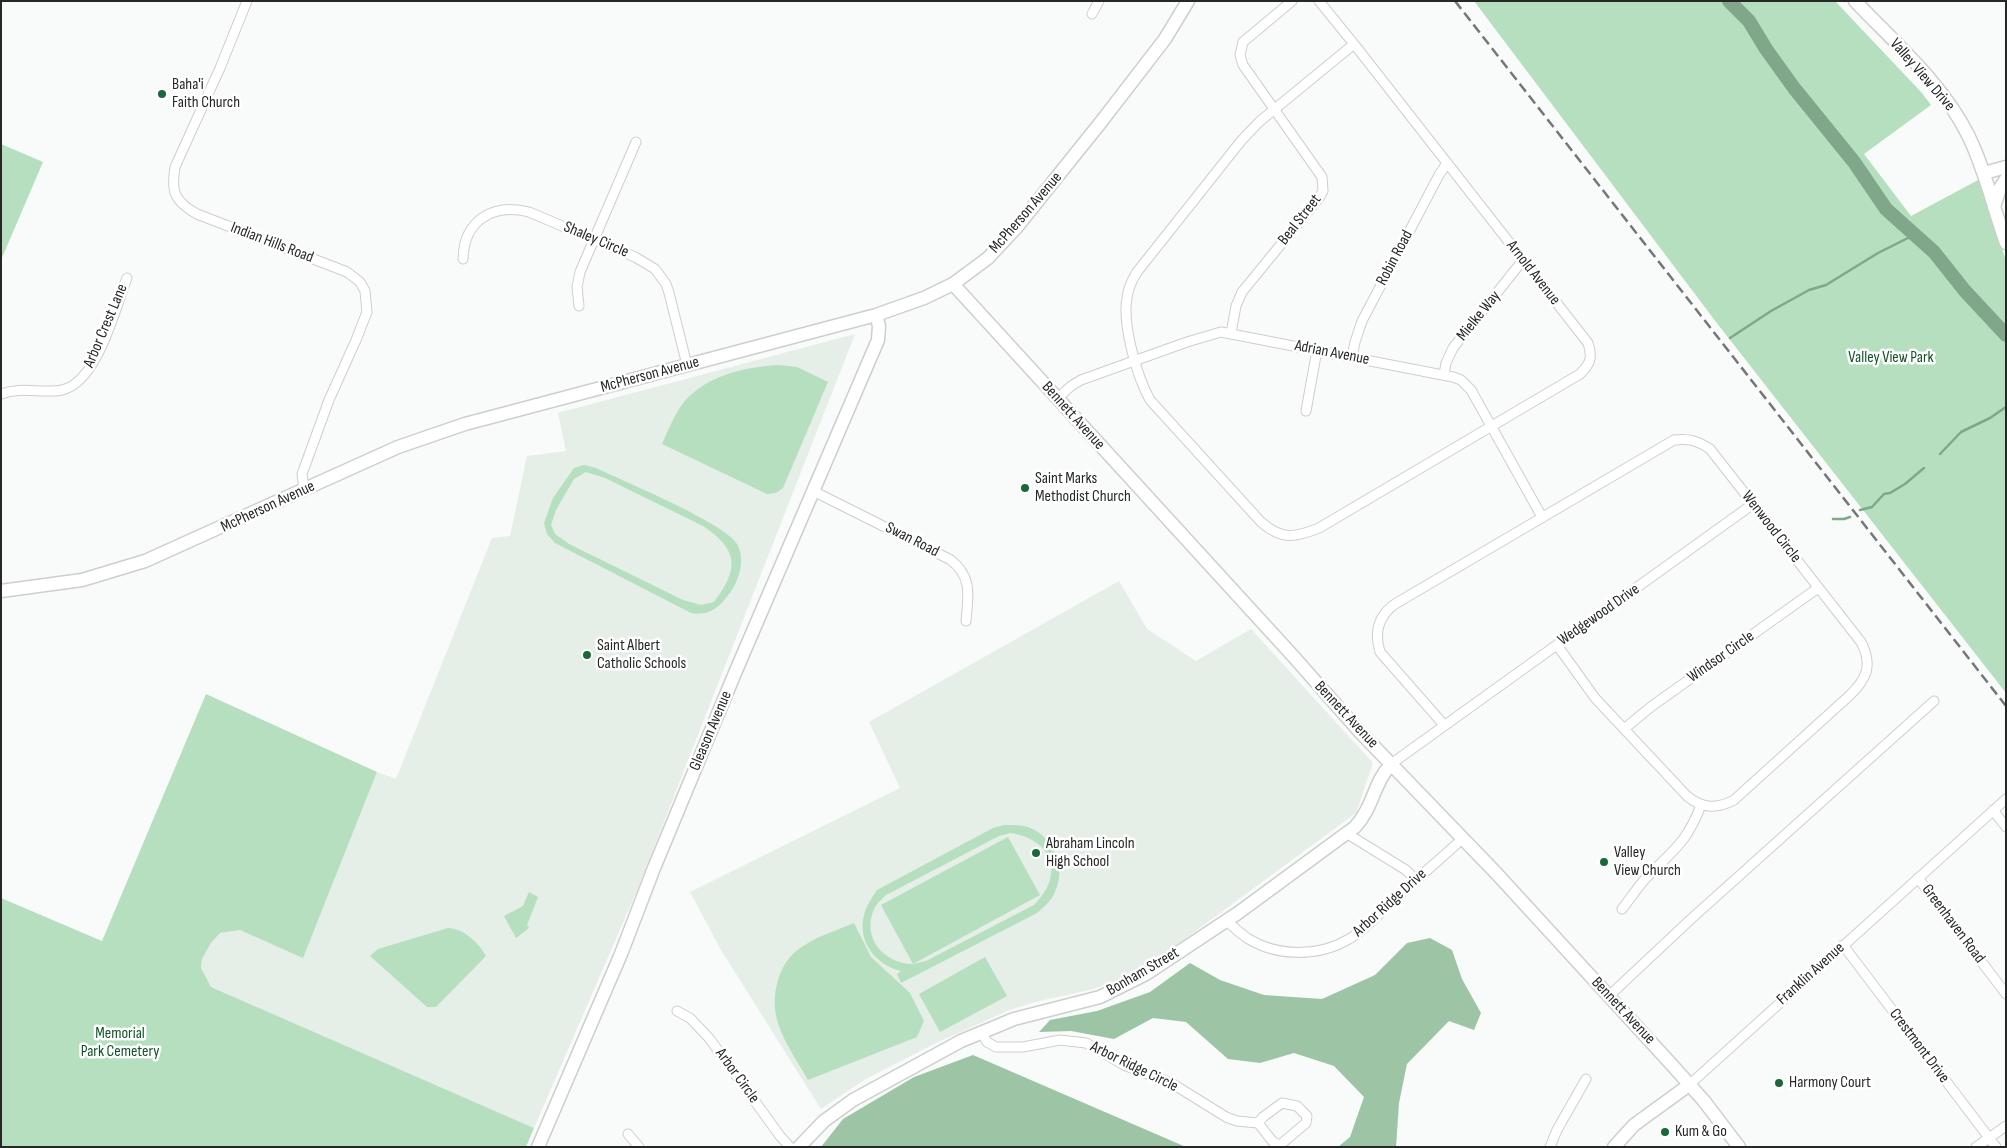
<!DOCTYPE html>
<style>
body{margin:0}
#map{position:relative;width:2007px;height:1148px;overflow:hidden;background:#f8fbf9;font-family:"Sofia Sans Condensed",sans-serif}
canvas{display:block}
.frame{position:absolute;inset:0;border:2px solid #262727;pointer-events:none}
</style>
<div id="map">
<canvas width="2007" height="1148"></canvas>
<div class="frame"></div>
</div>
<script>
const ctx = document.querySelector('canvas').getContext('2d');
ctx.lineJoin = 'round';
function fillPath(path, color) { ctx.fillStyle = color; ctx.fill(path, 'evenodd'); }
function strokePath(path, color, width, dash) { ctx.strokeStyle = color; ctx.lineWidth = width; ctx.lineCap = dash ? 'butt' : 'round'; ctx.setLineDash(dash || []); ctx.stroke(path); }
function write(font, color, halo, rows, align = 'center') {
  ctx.font = font + ' "Sofia Sans Condensed",sans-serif'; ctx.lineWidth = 5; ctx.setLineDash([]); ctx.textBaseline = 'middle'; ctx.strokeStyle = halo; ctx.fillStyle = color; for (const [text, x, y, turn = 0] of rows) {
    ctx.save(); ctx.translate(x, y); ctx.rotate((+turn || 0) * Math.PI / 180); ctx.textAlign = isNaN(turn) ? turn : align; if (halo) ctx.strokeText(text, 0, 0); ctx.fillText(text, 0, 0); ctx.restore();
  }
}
fillPath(new Path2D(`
 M855,334L638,888L534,1128L211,987L201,968L202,959L211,943L220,933L240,930L303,957L377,772L396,779L492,538L510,536L527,456L566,451L558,413Z
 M1119,581L1147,629L1196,661L1251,629L1373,763L1356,813L1167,952L1132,974L1094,989L1035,1002L1007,1011L936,1043L864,1080L821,1109L721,950L690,892L900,788L869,722Z`), '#e5eee7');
fillPath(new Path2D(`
 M1474,1H1835L1922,93L1931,105L1864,154L1911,216L1980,179L2006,261V693L1716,322Z
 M1,144L43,162L1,260Z
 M779,365L797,367L828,382L783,488L776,493L767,494L662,444C668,431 673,418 681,406C703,376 744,367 779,365Z
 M584,465L596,468C623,481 725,523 737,544C746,560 739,581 729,594C719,608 709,616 691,613L555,543L547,534L544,523L553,498L574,468ZM586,472L605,478L703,526C739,550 739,569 714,602L701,605L683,600L569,544L555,534L551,525L556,510L574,479Z
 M206,694L377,772L303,958L240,930L220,933L211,943L202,959L201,968L211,987L534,1128L526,1147H1V898L102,941Z
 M1004,825C1012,825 1021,825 1028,827C1053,836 1067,867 1055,892C1051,901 1044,907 1037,913L901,983L897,974L901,971C876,965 857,942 864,915C866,906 872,898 877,890L993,828ZM1011,833C1053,840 1065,875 1034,905L926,961L913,964L1040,895L1008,837L881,905L913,964C883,964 860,936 875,907C877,903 882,899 886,895L999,836Z
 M529,892L538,897L527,925L529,928L516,938L504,916L523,906Z
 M854,923L871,957L910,993L924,1021L917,1037L808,1080C788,1044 765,1019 779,977C784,963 792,952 805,945C820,935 838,930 854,923Z
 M448,928C464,929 478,942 486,956L436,1007H427L370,956L378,949Z
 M985,957L1007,996L940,1032L919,994Z`), '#b6dfbf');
fillPath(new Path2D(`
 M1430,938L1452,950L1462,979L1481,1013L1474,1030L1449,1021L1407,1064L1399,1103L1396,1147H1338L1350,1137L1364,1097L1334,1066L1294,1053L1260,1063L1228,1059L1186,1022L1153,1018L1114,1039L1071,1031L1039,1032L1050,1020L1097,1011L1150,992L1190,963L1220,980L1264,995L1322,999L1375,975L1407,943Z
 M973,1055L1186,1147H821L843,1119L914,1077Z`), '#9dc5a5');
strokePath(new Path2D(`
 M1730,338L1771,311L1809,290L1826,285L1878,253L1914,235
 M1940,454L1961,432L1990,418L2006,407
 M1860,510L1872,507L1884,494L1890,493L1905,484L1924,468
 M1833,519H1844L1850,517`), '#80a789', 2.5);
strokePath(new Path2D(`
 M1729,1L1749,21L1766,49L1794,88L1854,162L1886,209L1934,252L1965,291L2006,335`), '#80a789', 14);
const street = new Path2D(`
 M247,1L220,68L175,167C171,192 174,201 197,214L347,272L360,282L365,291L367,312L356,340L329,400L302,474L304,490
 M1319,1L1354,44L1588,343C1593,358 1590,364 1580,374L1319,528C1294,538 1282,540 1261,522L1150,400C1137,377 1122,324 1127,298C1128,288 1132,280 1137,272L1241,141L1259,122L1354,44
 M1092,14L1099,1
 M463,259C464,220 493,203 529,212L635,257L655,269L666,284L669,293L687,365
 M579,306L577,287L580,272L636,142
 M1231,333L1236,306L1242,292L1319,198L1323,191L1322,177L1243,65L1240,55L1243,42L1292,1
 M1352,357L1355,342L1362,321L1439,175L1447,163
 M1444,375L1446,363L1453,348L1523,260
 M1,394C22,386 42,394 62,390C98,382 115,308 127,278
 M1058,398L1071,386L1081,380L1187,342L1221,332L1453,377L1461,380L1471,390L1542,517
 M1306,411L1317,350
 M813,491L951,560C973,578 968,596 966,621
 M1444,725L1380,652C1374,632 1378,616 1395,604L1674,440C1689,438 1698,441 1710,449L1861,642C1873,665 1867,679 1849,696L1734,800C1717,809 1702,809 1687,796L1595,698L1557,645
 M1624,729L1652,706L1818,588
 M1391,764L1753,504
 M1993,810L2006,827
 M1346,833L1406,870L1416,880
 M1918,878L2006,994
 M1622,909C1630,899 1637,888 1646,878C1672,851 1687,843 1701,805
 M1227,921C1233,927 1240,933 1247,938C1277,957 1319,957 1349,939C1367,929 1380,912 1395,899C1417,878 1441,859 1463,838
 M1843,945L1996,1147
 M1609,996L1691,919L1934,701
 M677,1011L690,1018L709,1038L780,1136L790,1147
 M981,1032L987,1042L996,1047H1023L1060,1040L1086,1043L1124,1065L1173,1084L1226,1117L1237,1121L1258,1123
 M1689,1085L2006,799
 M1282,1103L1297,1106L1307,1116L1306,1123L1280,1145L1273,1142L1258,1123L1263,1117Z
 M628,1134L639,1147
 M1550,1147L1557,1130L1586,1079
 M1976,1147L2006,1126`);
const secondary = new Path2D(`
 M1855,1C1894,42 1943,84 1968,135C1985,169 1993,207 2006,243
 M1984,173L2006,167
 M1994,207L2000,188L2006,179
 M953,284L1293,656L1360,732L1497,874L1672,1065L1704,1101L1739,1147
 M1,591L82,580L145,561L398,447L465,424L876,315L924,298L953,284L988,258L1016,228L1101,122L1165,39L1188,1
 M538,1147L621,954L654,868L735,673L878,340L879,326L876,315
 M799,1147L824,1121L853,1100L961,1041L1014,1019L1100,997L1146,974L1238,913L1355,827C1374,806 1373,784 1391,764
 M1614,1147L1634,1125L1689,1085`);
strokePath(street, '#cdcfcd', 11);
strokePath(secondary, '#cdcfcd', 15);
strokePath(street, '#fff', 9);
strokePath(secondary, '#fff', 12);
strokePath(new Path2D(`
 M1455,1L2006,706`), '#757776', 2.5, [10, 5]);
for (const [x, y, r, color] of [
 [162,94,5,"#1a6837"],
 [1025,488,5,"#1a6837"],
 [587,655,5,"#1a6837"],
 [1036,853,5,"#1a6837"],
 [1604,862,5,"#1a6837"],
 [1779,1083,5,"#1a6837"],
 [1665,1132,5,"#1a6837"]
]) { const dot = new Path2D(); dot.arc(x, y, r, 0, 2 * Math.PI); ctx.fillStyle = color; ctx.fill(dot); strokePath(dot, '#fff', 2); }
write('16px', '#262727', '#fff', [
 ["Valley View Drive",1922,75,49],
 ["McPherson Avenue",1026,213,-49],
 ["Beal Street",1300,220,-52],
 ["Shaley Circle",596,240,23],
 ["Indian Hills Road",272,243,21],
 ["Robin Road",1395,258,-62],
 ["Arnold Avenue",1533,273,52],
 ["Mielke Way",1479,316,-51],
 ["Arbor Crest Lane",106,326,-67],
 ["Adrian Avenue",1332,353,11],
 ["McPherson Avenue",650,375,-15],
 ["Bennett Avenue",1073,416,48],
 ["McPherson Avenue",268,507,-25],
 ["Wenwood Circle",1771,527,52],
 ["Swan Road",912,540,27],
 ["Wedgewood Drive",1599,615,-35],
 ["Windsor Circle",1721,657,-35],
 ["Bennett Avenue",1346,715,47],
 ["Gleason Avenue",711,731,-67],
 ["Arbor Ridge Drive",1390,903,-42],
 ["Greenhaven Road",1953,924,53],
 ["Bonham Street",1143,972,-30],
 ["Franklin Avenue",1811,974,-42],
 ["Bennett Avenue",1623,1011,47],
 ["Crestmont Drive",1919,1046,53],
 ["Arbor Ridge Circle",1134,1067,26],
 ["Arbor Circle",737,1076,54]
]);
write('16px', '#262727', '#fff', [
 ["Baha'i",172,85],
 ["Faith Church",172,103],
 ["Saint Marks",1035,479],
 ["Methodist Church",1035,497],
 ["Saint Albert",597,646],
 ["Catholic Schools",597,664],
 ["Abraham Lincoln",1046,844],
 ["High School",1046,862],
 ["Valley",1614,853],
 ["View Church",1614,871],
 ["Harmony Court",1789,1083],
 ["Kum & Go",1675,1132]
], 'left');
write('16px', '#12522a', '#fff', [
 ["Valley View Park",1891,358],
 ["Memorial",120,1034],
 ["Park Cemetery",120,1052]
]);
</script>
